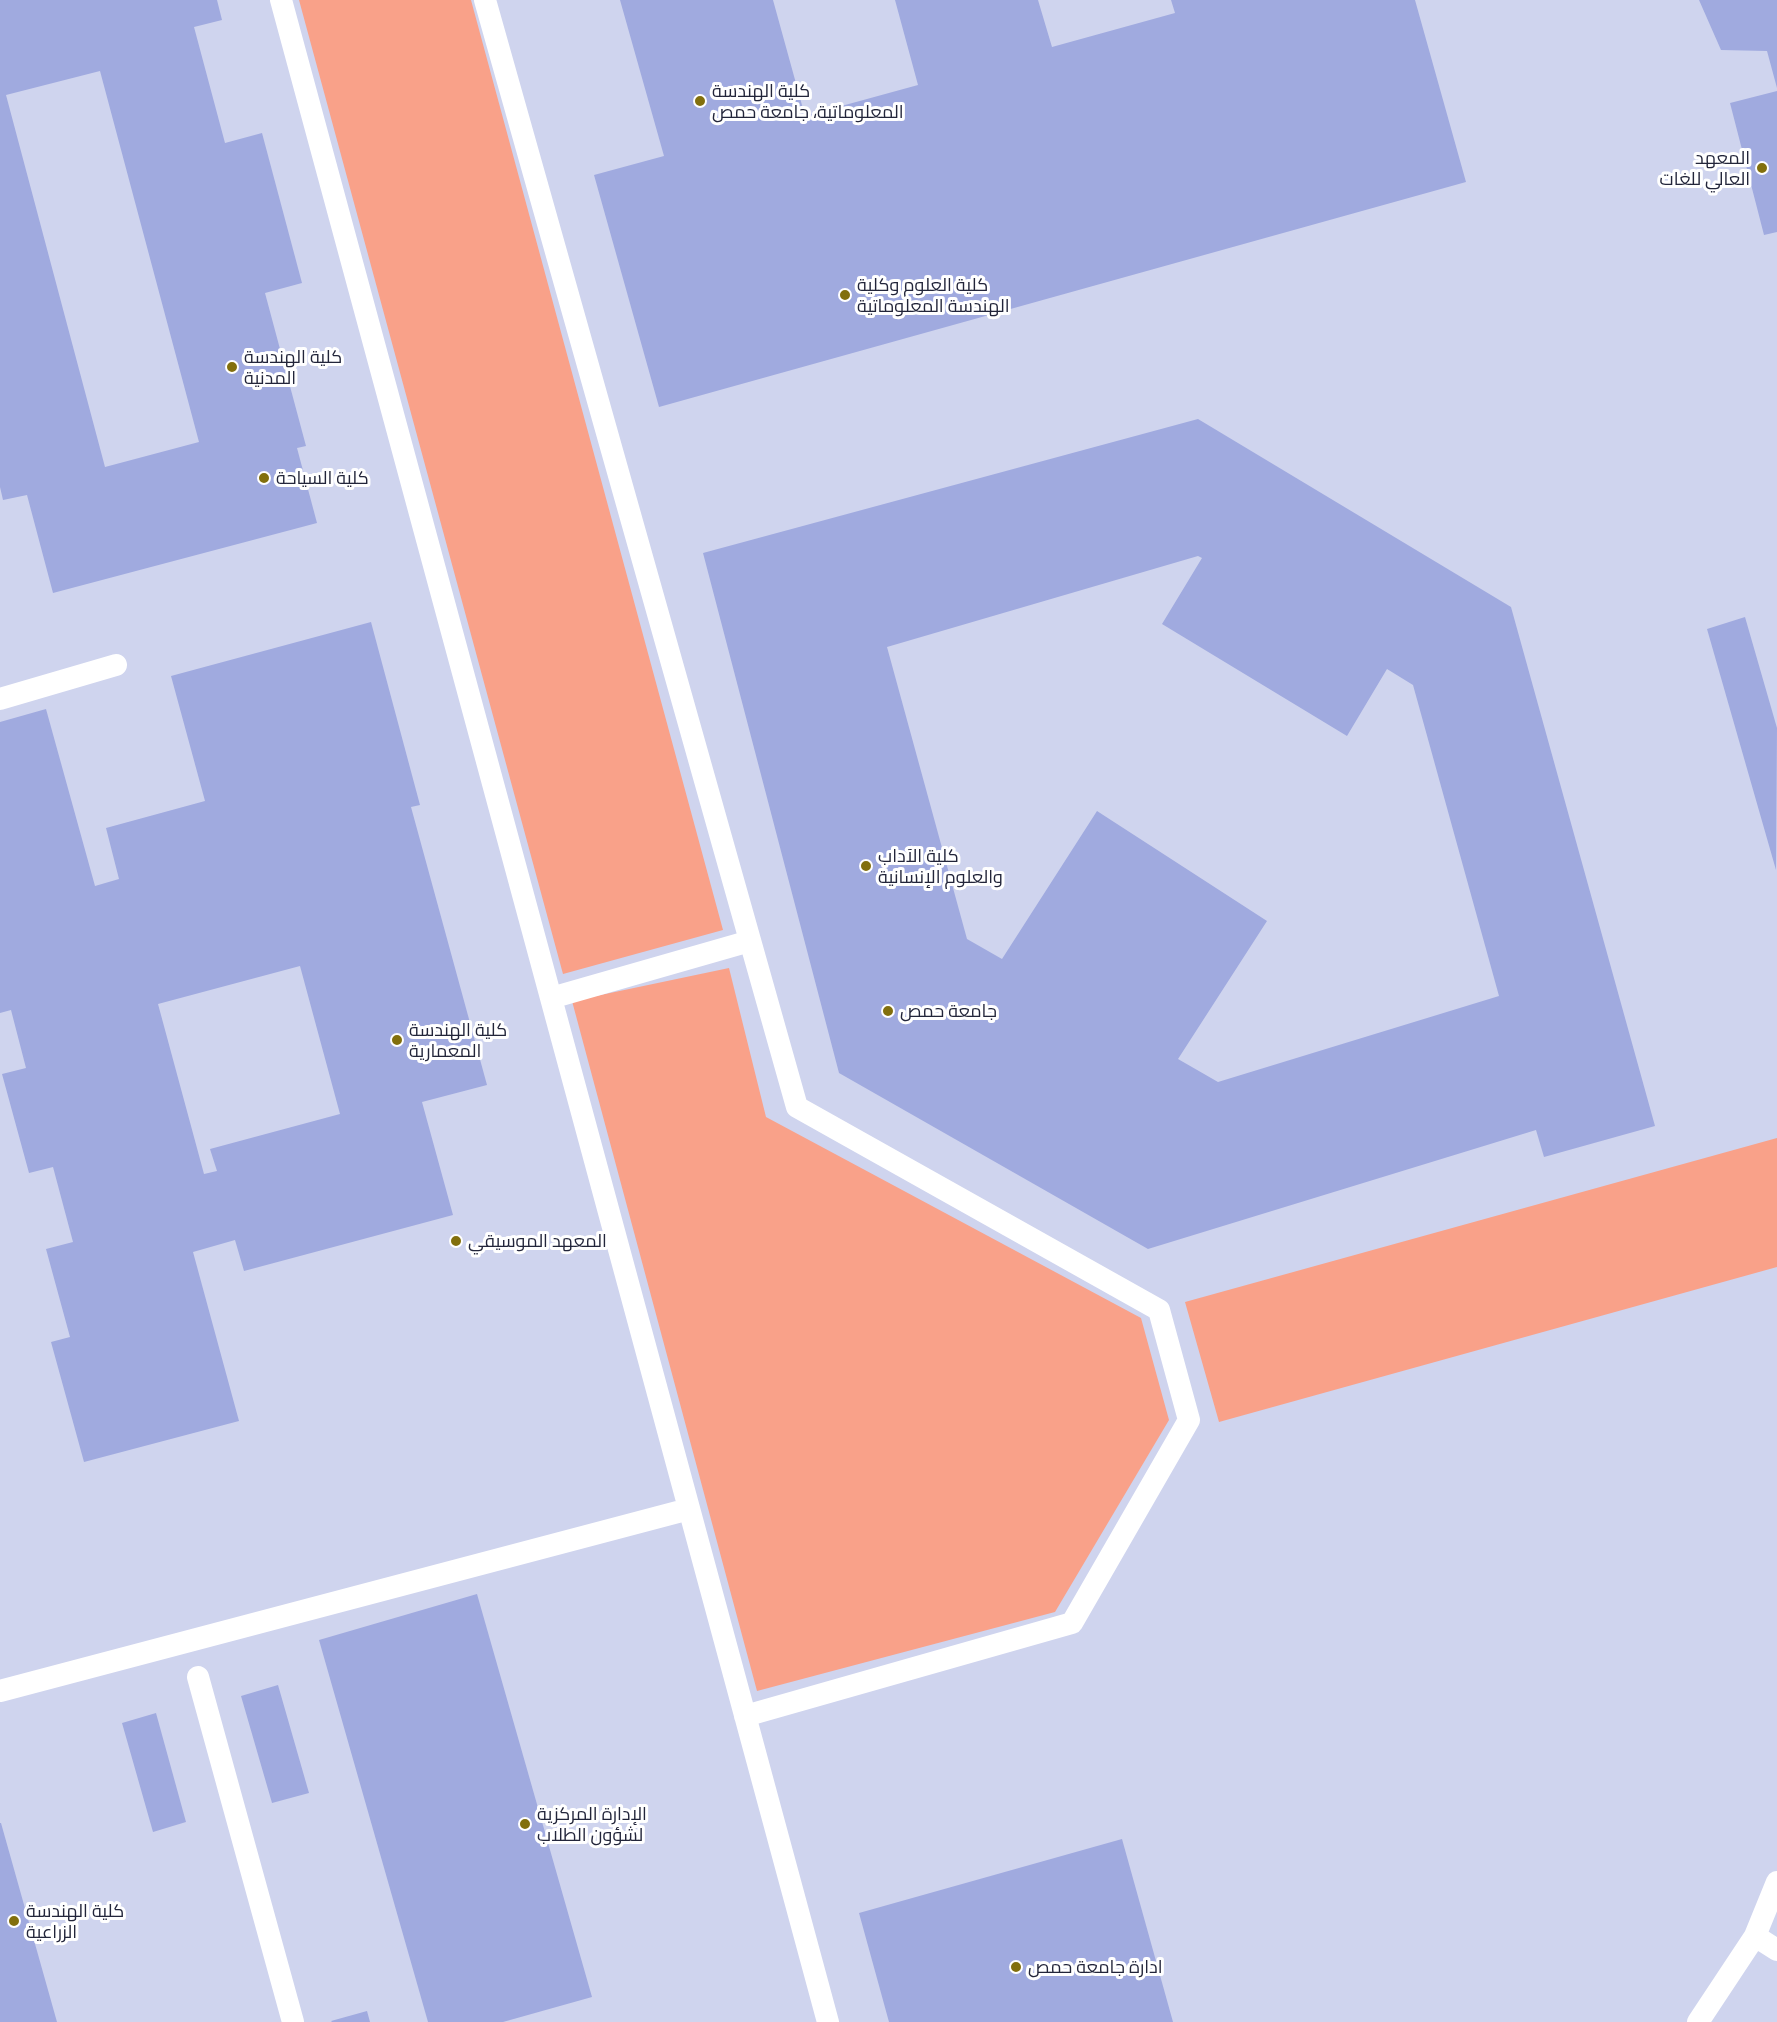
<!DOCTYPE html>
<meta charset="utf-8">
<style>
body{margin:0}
canvas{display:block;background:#dee3f9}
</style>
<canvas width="1777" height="2022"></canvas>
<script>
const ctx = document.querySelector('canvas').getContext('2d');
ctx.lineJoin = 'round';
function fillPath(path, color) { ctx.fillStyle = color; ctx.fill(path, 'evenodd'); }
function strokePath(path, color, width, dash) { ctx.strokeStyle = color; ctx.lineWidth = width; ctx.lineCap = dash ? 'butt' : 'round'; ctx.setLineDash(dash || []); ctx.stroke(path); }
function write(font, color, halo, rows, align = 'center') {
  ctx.font = font + ' "Exo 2",Cairo,sans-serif'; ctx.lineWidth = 6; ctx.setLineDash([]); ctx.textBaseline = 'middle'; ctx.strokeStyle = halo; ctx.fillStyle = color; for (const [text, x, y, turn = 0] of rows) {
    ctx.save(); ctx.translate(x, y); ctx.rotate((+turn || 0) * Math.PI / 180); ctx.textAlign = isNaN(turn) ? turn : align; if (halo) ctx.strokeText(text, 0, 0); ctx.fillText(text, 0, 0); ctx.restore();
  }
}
fillPath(new Path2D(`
 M0,0H1777V2022H0Z`), '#cfd4ee');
fillPath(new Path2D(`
 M299,0H471L723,930L563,974Z
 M729,968L766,1117L1141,1318L1169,1420L1055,1612L757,1691L572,1001Z
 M1777,1138V1267L1219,1422L1185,1302Z`), '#f9a189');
fillPath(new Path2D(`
 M0,0H217L222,20L194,27L225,143L262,133L302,283L265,293L306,446L297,448L317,523L53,593L27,495L3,500L0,487ZM100,71L199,442L105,467L6,95Z
 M620,0H773L805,116L918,85L895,0H1038L1052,47L1175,13L1171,0H1415L1466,182L659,407L594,175L664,156Z
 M1699,0H1777V88L1767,51L1721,50Z
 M1777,91V232L1764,235L1730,103Z
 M1198,419L1511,607L1655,1126L1544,1157L1536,1130L1148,1249L839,1073L703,553ZM1198,556L1202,558L1162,624L1347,736L1387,669L1413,685L1499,996L1218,1082L1178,1059L1267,921L1097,811L1002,959L967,939L887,647Z
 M1745,617L1777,728L1776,870L1707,629Z
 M371,622L420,805L411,807L487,1085L422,1102L453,1215L244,1271L235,1240L193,1252L239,1421L84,1462L51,1342L70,1337L46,1249L73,1242L53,1167L29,1173L2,1074L26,1068L11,1010L0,1013V722L46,709L95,886L119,879L106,828L205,801L171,676ZM300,966L340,1114L210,1149L217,1171L204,1174L158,1004Z
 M477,1594L592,1997L503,2022H428L319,1640Z
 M278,1685L309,1793L272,1803L241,1696Z
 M156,1713L186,1822L153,1832L122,1723Z
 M0,1823H1L57,2022H0Z
 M1122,1839L1173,2022H889L859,1913Z
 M367,2011L370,2022H332L331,2021Z`), '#a0aadf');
strokePath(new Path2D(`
 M281,0L828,2022
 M485,0L797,1107L1159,1310L1189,1420L1072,1623L745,1716
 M0,699L116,665
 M551,998L750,941
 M198,1677L293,2022
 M0,1691L689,1509
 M1755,1936L1777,1950
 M1698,2022L1755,1936L1777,1882`), '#fff', 22);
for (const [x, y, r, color] of [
 [700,101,6,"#826f0d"],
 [1762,168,6,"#826f0d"],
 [845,295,6,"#826f0d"],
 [232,367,6,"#826f0d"],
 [264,478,6,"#826f0d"],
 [866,866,6,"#826f0d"],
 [888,1011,6,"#826f0d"],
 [397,1040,6,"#826f0d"],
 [456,1241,6,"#826f0d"],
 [525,1824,6,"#826f0d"],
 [14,1921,6,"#826f0d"],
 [1016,1967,6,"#826f0d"]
]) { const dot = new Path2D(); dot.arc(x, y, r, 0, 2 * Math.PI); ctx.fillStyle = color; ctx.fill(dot); strokePath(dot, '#fff', 2); }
write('18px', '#22253a', '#fff', [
 ["كلية الهندسة",712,91],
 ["المعلوماتية، جامعة حمص",712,112],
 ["المعهد",1750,158,"right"],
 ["العالي للغات",1750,179,"right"],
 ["كلية العلوم وكلية",857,285],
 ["الهندسة المعلوماتية",857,306],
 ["كلية الهندسة",244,357],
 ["المدنية",244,378],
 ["كلية السياحة",276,478],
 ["كلية الآداب",878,856],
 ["والعلوم الإنسانية",878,877],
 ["جامعة حمص",900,1011],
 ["كلية الهندسة",409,1030],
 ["المعمارية",409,1051],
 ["المعهد الموسيقي",468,1241],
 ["الإدارة المركزية",537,1814],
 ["لشؤون الطلاب",537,1835],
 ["كلية الهندسة",26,1911],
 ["الزراعية",26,1932],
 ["ادارة جامعة حمص",1028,1967]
], 'left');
</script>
